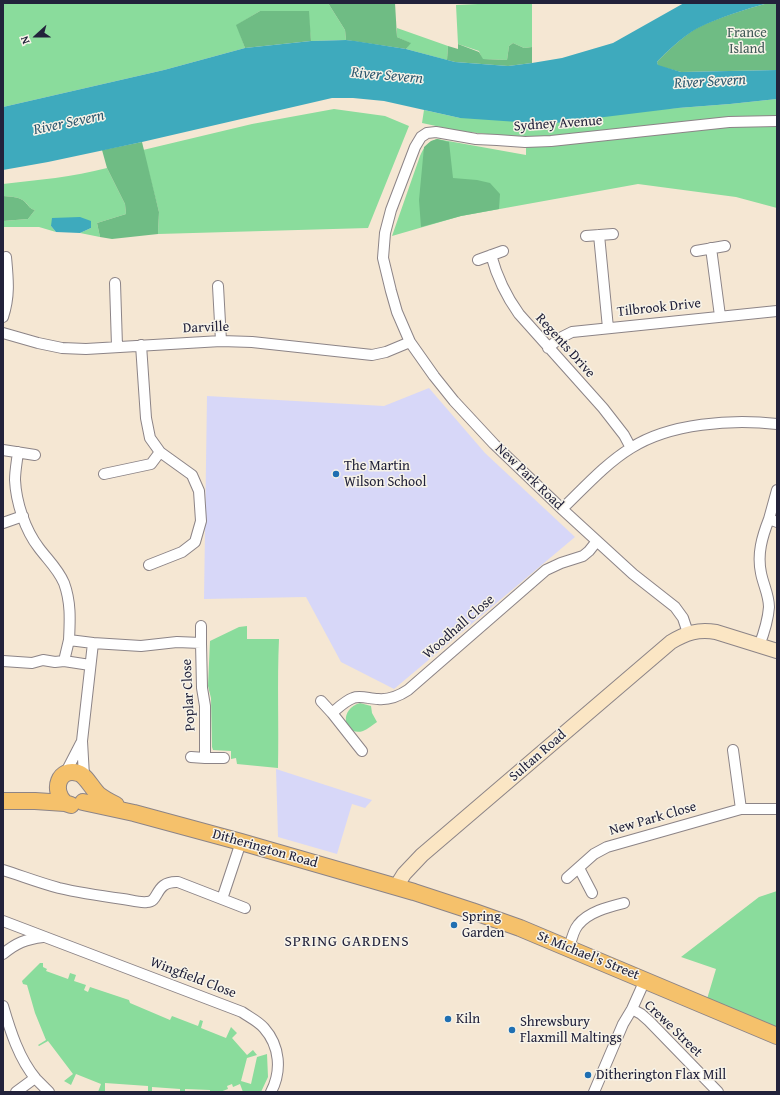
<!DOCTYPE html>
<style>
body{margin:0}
#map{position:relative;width:780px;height:1095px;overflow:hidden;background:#f5e7d3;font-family:"Gentium Book Plus",serif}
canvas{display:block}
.frame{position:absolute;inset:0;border:4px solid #22223b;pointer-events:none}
.north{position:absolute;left:16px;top:16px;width:40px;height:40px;-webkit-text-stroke:3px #f7f3e8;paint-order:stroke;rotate:249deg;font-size:11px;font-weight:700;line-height:16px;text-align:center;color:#22223b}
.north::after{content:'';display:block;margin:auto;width:14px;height:18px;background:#22223b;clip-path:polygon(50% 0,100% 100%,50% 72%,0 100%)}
</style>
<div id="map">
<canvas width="780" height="1095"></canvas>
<div class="frame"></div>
<div class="north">N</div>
</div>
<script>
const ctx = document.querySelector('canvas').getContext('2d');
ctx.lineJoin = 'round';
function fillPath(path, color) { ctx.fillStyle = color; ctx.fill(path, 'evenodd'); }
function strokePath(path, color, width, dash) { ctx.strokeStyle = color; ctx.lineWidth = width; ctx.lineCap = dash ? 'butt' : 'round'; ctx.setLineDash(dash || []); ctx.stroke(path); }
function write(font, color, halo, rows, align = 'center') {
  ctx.font = font + ' "Gentium Book Plus",serif'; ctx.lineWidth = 3; ctx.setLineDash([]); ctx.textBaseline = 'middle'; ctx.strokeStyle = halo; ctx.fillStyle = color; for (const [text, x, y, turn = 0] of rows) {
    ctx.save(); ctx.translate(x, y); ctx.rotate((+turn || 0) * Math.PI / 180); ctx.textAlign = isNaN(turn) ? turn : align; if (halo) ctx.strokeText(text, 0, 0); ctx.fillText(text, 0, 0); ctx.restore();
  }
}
fillPath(new Path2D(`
 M429,388L485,453L575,537L394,689L341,662L306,597L204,599L207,396L384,406Z
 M276,769L372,800L365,808L352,804L337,854L278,837Z`), '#d7d7f8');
fillPath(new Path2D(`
 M3,3H328L345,30L346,40L311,41L308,11H260L237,25L245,48L164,70L3,107Z
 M500,3H532V47L524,48L513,43L509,46L507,60L482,59L479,51L458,44L456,5Z
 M397,28L448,46L447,60L406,49L410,43L397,37Z
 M777,99V117L704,120L541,137L497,135L459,131L422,123L424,110L460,118L678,108L730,104Z
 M334,109L385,116L409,126L368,228L158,234L159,212L143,150L252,124Z
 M777,123V208L736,197L638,184L461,216L392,236L420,156C424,147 427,142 437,139L526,155V145L730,124Z
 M107,168L125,204L126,214L97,223L100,237L80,233L91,228V221L51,226L56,232L39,227H3V221L28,219L35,210C29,209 29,205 25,202C19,196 11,197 3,196V184C38,180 73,177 107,168Z
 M247,626V639H279C277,682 279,725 278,768L237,764L236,758L231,759V751L213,750L212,747L211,698L208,686L210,641L239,627Z
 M360,703L371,706L372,713L377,722C372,725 368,729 363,731C345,737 337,710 360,703Z
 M777,891V1029L707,999L716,969L681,957L759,897Z
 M40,963H43V967L47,969L46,971L68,979L70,973L76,975L74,981L86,985L84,990L88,992L90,987L129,1000L130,1003L170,1020L172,1016L198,1026L200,1020L203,1021L201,1028L226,1038L231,1027L237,1033L232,1038L247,1055L253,1050L257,1055L247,1058L241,1081L251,1084L257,1057L267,1054L268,1077L261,1092H243L240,1084L233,1087L232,1084L227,1086L228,1089L220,1092H210V1090L185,1089V1092H180V1089L152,1087V1092H148V1086L105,1083V1092H98L101,1084L76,1074L71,1085L64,1081L73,1074L48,1041L39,1046L38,1045L46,1040L35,1013L27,985L23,984L22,981Z`), '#8adc9c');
fillPath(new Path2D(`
 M328,3H395L397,37L411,43L406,49L346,40L345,30Z
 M768,3H777V70L681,72L658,66L657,62C666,52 686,34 697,28C717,18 746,9 768,3Z
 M260,11H309L311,41L245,48L236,25Z
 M513,43L524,48L532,47V63L508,66L455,62L447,60L448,46L458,49V44L479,52L483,59L507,60L509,46Z
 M437,139L449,142L453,178L477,180L490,183L500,194L499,209L461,216L421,227L419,200L424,147L431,141Z
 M142,142L159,212L158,234L112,239L100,237L97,223L126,214L125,204L107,168L102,150Z
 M3,196C11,197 19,196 25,202C29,206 30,209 35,210L28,219L3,221Z`), '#6fbc84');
fillPath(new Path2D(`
 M684,3H768C746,9 718,18 698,28C686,34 666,52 657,62L658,65L681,72L777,70V99L730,104L678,108L547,124L460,118L384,101L353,98H332L142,142L48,162L3,170V107L164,70L245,48L311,41L346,40L355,41L406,49L455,62L508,66L532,63L562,58L613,43Z
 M80,217L91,221V228L80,233L56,232L51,226L52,218Z`), '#3eaabd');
const street = new Path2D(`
 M599,235L608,328
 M586,236L613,234
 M711,248L720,316
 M696,251L725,246
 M491,255C497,277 506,296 519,314L603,408L624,435L631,448
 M478,260L503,251
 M115,283L117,346
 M218,286L221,341
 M3,317C10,296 8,279 6,257
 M3,333L38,343L62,348L86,349L221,341L252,342L372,355L386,352L410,342
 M141,345L146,418L150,438L160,452L192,475L199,491L201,521L195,542L182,552L149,565
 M548,348L560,338L572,332L777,311
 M3,450L35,455
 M18,452C17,461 15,471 15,480C16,502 25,530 39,548C48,560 58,569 64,583C71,602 70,620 69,640L93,643L82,741L84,776
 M104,474L151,464L160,452
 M562,509C584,488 605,464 631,448C670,423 732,419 777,424
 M769,519L777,490
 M3,523L23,516
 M201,626V643
 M688,633L683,618L675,607L633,574L562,509L494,444L454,401L434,376L410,342L397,312L391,291L383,258L385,233L391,210L415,147L421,137L427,133L436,132L476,139L497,140L525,142L551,141L729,122L777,121
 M69,640L64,661L90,665
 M93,643L141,646L177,642L201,643L202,688L205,706V758L191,757
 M759,646C764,633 768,621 769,607C769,595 763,584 761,573C757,554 762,537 769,519L777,522
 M3,661L32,663L43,660L55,662L64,661
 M321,701L332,713
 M733,750L741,809
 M362,751L332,713C338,708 345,701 353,698C360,695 370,699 378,699C389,700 399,696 408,690L546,570L561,563L583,556L589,551L597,541
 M205,758H224
 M65,774L81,743
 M579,868L592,893
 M3,870C22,876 40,883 59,888C80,893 101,896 123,899C131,900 139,903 147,902C160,902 154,881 178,882L245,908
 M567,878L594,854L607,847L741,809H777
 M222,899L241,842
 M3,921L242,1012C249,1017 258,1021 264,1028C280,1046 282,1071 271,1092
 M569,949C571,941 573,931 578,925C588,912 608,907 624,903
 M3,954C16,943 26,939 43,937
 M3,1006C10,1030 19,1059 36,1079C40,1083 45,1088 49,1092
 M632,1009L641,1014L649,1021L718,1092
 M16,1092L35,1078
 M594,1092L623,1024L632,1009L645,980`);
const secondary = new Path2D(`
 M396,887L404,874L422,855L671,642C686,633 698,629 716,632L777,651`);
const primary = new Path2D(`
 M3,801H35L65,803L71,805
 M83,802L134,813L241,842L414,892L472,911L520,928L777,1036
 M65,803C51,790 59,767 78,773C86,775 92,789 99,795C104,799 110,802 116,805`);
strokePath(street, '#8c8487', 12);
strokePath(secondary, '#8c8487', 16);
strokePath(primary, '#8c8487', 18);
strokePath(street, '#fff', 10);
strokePath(secondary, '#fbe6c4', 14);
strokePath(primary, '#f5c16b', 16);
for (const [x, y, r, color] of [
 [336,474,4,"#1f6fb2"],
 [454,925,4,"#1f6fb2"],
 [448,1019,4,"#1f6fb2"],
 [512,1030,4,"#1f6fb2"],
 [588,1075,4,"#1f6fb2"]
]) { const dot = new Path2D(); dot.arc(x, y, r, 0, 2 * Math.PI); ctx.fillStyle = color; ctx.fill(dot); strokePath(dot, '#f7f3e8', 1.5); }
write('14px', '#415a58', '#f7f3e8', [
 ["France",747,33],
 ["Island",747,49]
]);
write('14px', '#22223b', '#f7f3e8', [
 ["Sydney Avenue",558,124,-4],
 ["Tilbrook Drive",659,308,-6],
 ["Darville",206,328,-2],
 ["Regents Drive",565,346,48],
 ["New Park Road",529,477,44],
 ["Woodhall Close",459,627,-41],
 ["Poplar Close",189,695,-93],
 ["Sultan Road",538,756,-41],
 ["New Park Close",653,819,-16],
 ["Ditherington Road",265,849,16],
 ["St Michael's Street",588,956,22],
 ["Wingfield Close",193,978,21],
 ["Crewe Street",673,1029,44]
]);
write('14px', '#22223b', '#f7f3e8', [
 ["The Martin",344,466],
 ["Wilson School",344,482],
 ["Spring",462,917],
 ["Garden",462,933],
 ["Kiln",456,1019],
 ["Shrewsbury",520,1022],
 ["Flaxmill Maltings",520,1038],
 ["Ditherington Flax Mill",596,1075]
], 'left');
write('italic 15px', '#2d586f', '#f7f3e8', [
 ["River Severn",387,76,5],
 ["River Severn",710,82,-3],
 ["River Severn",69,123,-12]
]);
ctx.letterSpacing = '1px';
write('15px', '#22223b', '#f7f3e8', [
 ["SPRING GARDENS",347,942]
]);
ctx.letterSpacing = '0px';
</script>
